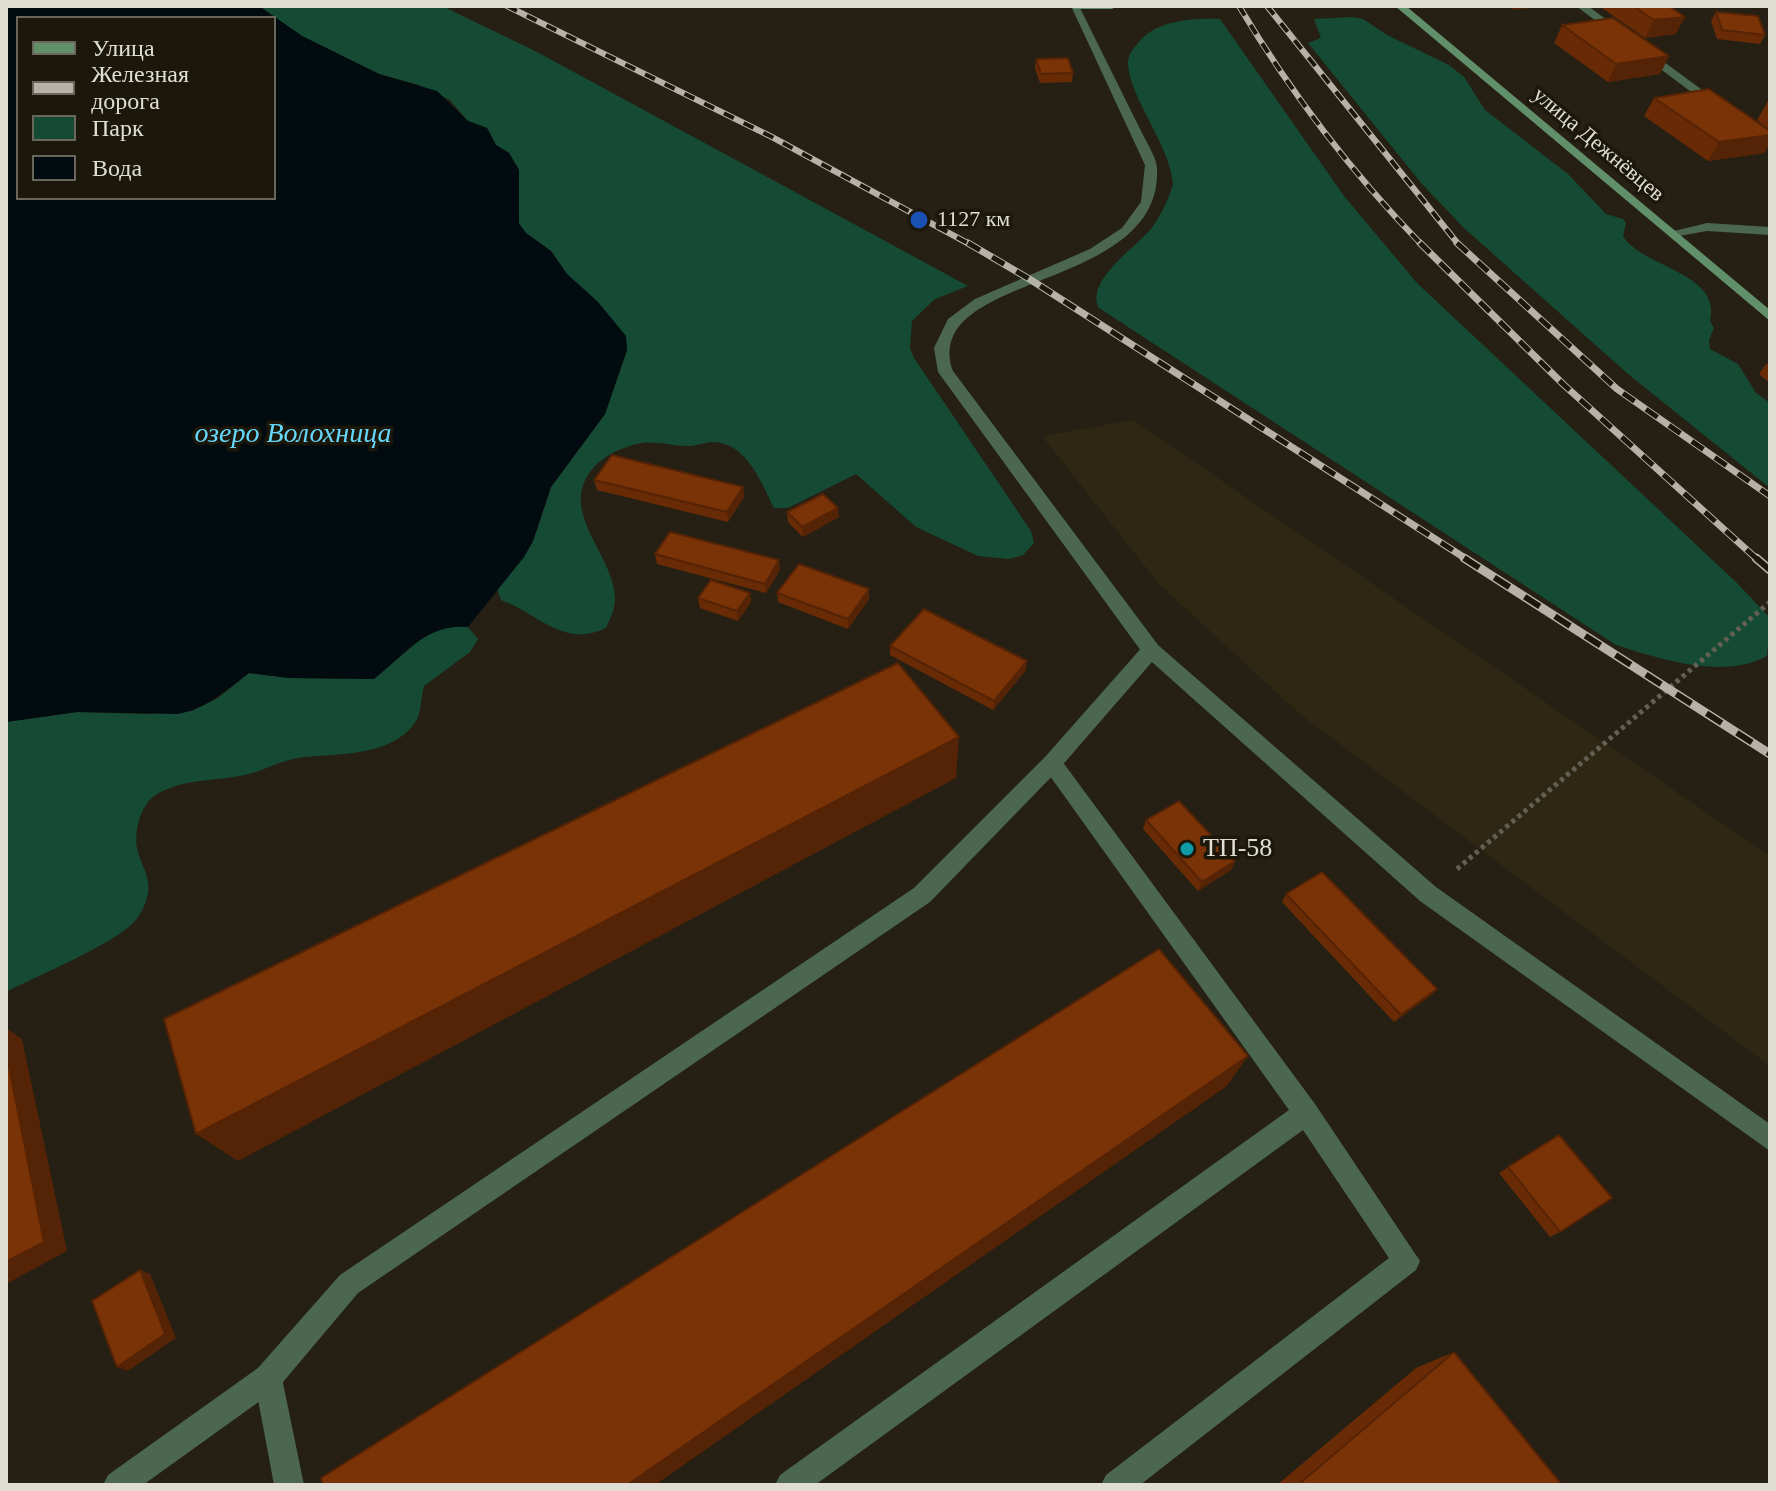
<!DOCTYPE html>
<meta charset="utf-8">
<style>
body{margin:0}
#map{position:relative;width:1776px;height:1491px;overflow:hidden;background:#252013;font-family:"Times New Roman",serif}
canvas{display:block}
.frame{position:absolute;inset:0;border:8px solid #e0ddd4;pointer-events:none}
.legend{position:absolute;left:16px;top:16px;width:260px;height:184px;box-sizing:border-box;background:#1b170a;border:2px solid #6a665b;margin:0;padding:10px 14px;list-style:none;font-size:24px;color:#e0ddd4}
.legend li{display:flex;align-items:center;gap:16px;height:40px}
.legend b{width:40px;border:2px solid #6a665b}
</style>
<div id="map">
<canvas width="1776" height="1491"></canvas>
<div class="frame"></div>
<ul class="legend">
<li><b style="height:10px;background:#618f6a"></b>Улица</li>
<li><b style="height:10px;background:#b6b2a8"></b>Железная дорога</li>
<li><b style="height:22px;background:#154b34"></b>Парк</li>
<li><b style="height:22px;background:#010b10"></b>Вода</li>
</ul>
</div>
<script>
const ctx = document.querySelector('canvas').getContext('2d');
ctx.lineJoin = 'round';
function fillPath(path, color) { ctx.fillStyle = color; ctx.fill(path, 'evenodd'); }
function strokePath(path, color, width, dash) { ctx.strokeStyle = color; ctx.lineWidth = width; ctx.lineCap = dash ? 'butt' : 'round'; ctx.setLineDash(dash || []); ctx.stroke(path); }
function write(font, color, halo, rows, align = 'center') {
  ctx.font = font + ' "Times New Roman",serif'; ctx.lineWidth = 7; ctx.setLineDash([]); ctx.textBaseline = 'middle'; ctx.strokeStyle = halo; ctx.fillStyle = color; for (const [text, x, y, turn = 0] of rows) {
    ctx.save(); ctx.translate(x, y); ctx.rotate((+turn || 0) * Math.PI / 180); ctx.textAlign = isNaN(turn) ? turn : align; if (halo) ctx.strokeText(text, 0, 0); ctx.fillText(text, 0, 0); ctx.restore();
  }
}
fillPath(new Path2D(`
 M1133,420L1770,856V1066L1302,716L1159,584L1042,436Z`), '#2d2713');
fillPath(new Path2D(`
 M259,6H442L537,52L968,286L935,299L912,321L910,348L914,358L1031,531L1034,543L1023,555L1009,559L978,556L916,527L856,474L788,508H774C761,482 746,440 710,442C704,443 698,445 692,446C675,447 659,441 642,443C625,446 606,454 594,467C555,511 615,554 615,599C615,609 610,619 606,628C563,648 539,614 501,600L497,589L524,557L533,541L551,487L605,414L627,350L598,302L567,274L551,251L526,233L519,223V170L509,153L496,145L487,128L468,121L450,100L419,85L379,74L302,36Z
 M1352,17L1363,19L1387,35L1449,65L1464,77L1485,110L1568,174L1606,214L1623,219L1626,223L1623,236C1642,268 1722,272 1710,321L1714,328L1709,340L1710,349L1738,364L1756,393L1770,403V488L1628,374L1464,228L1422,184L1308,43L1321,38L1314,19Z
 M1220,19L1344,196L1417,283L1736,582L1770,618L1767,656C1724,680 1660,659 1616,645L1099,308C1085,281 1135,248 1151,229C1160,217 1169,199 1173,184C1170,145 1128,95 1128,63C1128,54 1134,48 1139,42C1156,20 1194,18 1220,19Z
 M450,625L468,627L478,639L470,652L424,686C421,696 421,714 416,721C394,756 339,754 304,757C282,759 263,772 240,776C213,781 183,779 157,794C141,803 134,830 137,848C139,860 147,871 148,883C150,896 143,912 134,922C112,945 37,976 6,992V722L77,712L147,714L192,711L218,698L249,673L289,678L374,679L429,632Z`), '#154b34');
fillPath(new Path2D(`
 M6,6H259L302,36L379,74L437,91L468,121L487,128L496,145L509,153L519,170V224L526,233L551,251L567,274L598,302L626,336L627,350L605,414L551,487L533,541L524,557L468,627C425,624 406,654 374,679L289,678L249,673C225,691 208,708 178,714L77,712L6,722ZM18,18H274V198H18Z`), '#010b10');
strokePath(new Path2D(`
 M1457,869L1770,602`), '#635f53', 5, [4, 4]);
fillPath(new Path2D(`
 M1576,6H1588L1724,106L1714,109Z
 M1052,755L1059,757L1315,1104L1420,1261L1416,1270L1140,1485H1101L1106,1475L1389,1258L1303,1130L815,1485H775L780,1475L1289,1110L1045,769L1042,763L1045,757Z
 M268,1364L278,1368L282,1378L304,1485H274L254,1378L258,1368Z`), '#4b6750');
fillPath(new Path2D(`
 M1707,223L1770,227V235L1707,231L1673,237L1666,233Z
 M1151,643L1160,650L1158,655L1059,769L930,902L358,1293L278,1388L143,1485H103L108,1475L258,1368L340,1275L914,888L1045,757L1144,645Z`), '#4b6750');
fillPath(new Path2D(`
 M1071,6L1080,8C1100,48 1120,89 1140,129C1145,140 1156,156 1157,168C1163,294 920,270 953,371L1158,645L1436,887L1770,1124V1151L1420,901L1144,655L938,372L934,348L948,319L975,299L1090,249L1122,228L1141,202L1145,165Z`), '#4b6750');
fillPath(new Path2D(`
 M1069,6H1117L1112,9H1074Z
 M1395,6H1406L1770,310V321Z`), '#618f6a');
const railFar2 = new Path2D(`
 M507,6L772,137L971,245
 M1239,6C1291,93 1351,172 1422,245
 M1267,6L1459,245`);
const railFar1 = new Path2D(`
 M968,243L1031,280L1468,560
 M1420,243L1564,385L1758,560
 M1457,243L1617,389L1770,496`);
const rail = new Path2D(`
 M1464,558L1770,754
 M1756,558L1770,570`);
strokePath(railFar2, '#b6b2a8', 6);
strokePath(railFar1, '#b6b2a8', 7);
strokePath(rail, '#b6b2a8', 9);
strokePath(railFar2, '#1b170a', 4, [11]);
strokePath(railFar1, '#1b170a', 5, [14]);
strokePath(rail, '#1b170a', 6, [18]);
fillPath(new Path2D(`
 M1599,6H1669L1676,34L1645,38Z
 M1716,12L1765,35L1760,44L1717,39L1711,21Z
 M1562,25L1669,56L1660,74L1608,82L1554,43Z
 M1036,59L1073,73L1072,82L1040,83L1035,68Z
 M1654,98L1770,135V143L1764,153L1708,161L1644,116Z
 M1768,101H1770V130L1757,120Z
 M1770,363V383L1759,374L1766,364Z
 M594,480L743,487L744,497L728,522L597,490Z
 M787,512L839,517L803,537L788,522Z
 M655,554L780,570L766,593L657,564Z
 M869,589V599L848,629L778,602L777,593Z
 M750,593L751,602L738,621L700,608L698,598Z
 M890,646L1026,670L993,710L890,655Z
 M1146,820L1235,861L1231,870L1198,891L1143,829Z
 M1286,894L1437,989L1430,996L1394,1022L1282,902Z
 M1559,1135L1560,1232L1550,1237L1499,1173Z
 M1454,1352L1562,1485H1277L1416,1368Z`), '#692b06');
fillPath(new Path2D(`
 M1514,6H1550L1512,10Z
 M1685,17L1676,34L1645,38L1654,20Z
 M1669,56L1660,74L1608,82L1616,64Z
 M1770,135V143L1764,153L1708,161L1719,142Z
 M743,487L744,497L728,522L727,512Z
 M838,508L839,517L803,537L802,527Z
 M779,560L780,570L766,593L765,584Z
 M869,589V599L848,629V619Z
 M750,593L751,602L738,621L737,611Z
 M1027,661L1026,670L993,710L994,701Z
 M959,737L956,778L238,1161L196,1134Z
 M1235,861L1231,870L1198,891L1202,882Z
 M1437,989L1430,996L1394,1022L1401,1015Z
 M6,1028L22,1039L67,1251L6,1284Z
 M1248,1056L1227,1086L655,1485H627Z
 M140,1270L150,1274L176,1338L128,1371L117,1367Z`), '#552305');
const building = new Path2D(`
 M1633,6H1669L1685,17L1654,20Z
 M1716,12L1758,16L1765,35L1722,30Z
 M1613,18L1669,56L1616,64L1562,25Z
 M1068,58L1073,73L1041,74L1036,59Z
 M1709,89L1770,131V135L1719,142L1654,98Z
 M612,455L743,487L727,512L594,480Z
 M823,494L838,508L802,527L787,512Z
 M670,532L779,560L765,584L655,554Z
 M799,564L869,589L848,619L777,593Z
 M711,580L750,593L737,611L698,598Z
 M924,609L1027,661L994,701L890,646Z
 M898,663L959,737L196,1134L164,1019Z
 M1179,801L1235,861L1202,882L1146,820Z
 M1322,872L1437,989L1401,1015L1286,894Z
 M1159,949L1248,1056L627,1485H323L321,1478Z
 M6,1052L44,1242L6,1262Z
 M1559,1135L1612,1198L1560,1232L1508,1167Z
 M140,1270L165,1334L117,1367L92,1301Z
 M1454,1352L1562,1485H1298Z`);
fillPath(building, '#7a3207');
strokePath(building, '#552305', 2);
for (const [x, y, r, color] of [
 [919,220,10,"#1a4fb4"],
 [1187,849,8,"#0f9aa8"]
]) { const dot = new Path2D(); dot.arc(x, y, r, 0, 2 * Math.PI); ctx.fillStyle = color; ctx.fill(dot); strokePath(dot, '#1b170a', 3); }
write('22px', '#e0ddd4', '#1b170a', [
 ["улица Дежнёвцев",1598,145,40]
]);
write('22px', '#e0ddd4', '#1b170a', [
 ["1127 км",937,220]
], 'left');
write('26px', '#e0ddd4', '#1b170a', [
 ["ТП-58",1203,849]
], 'left');
write('italic 28px', '#66d7fa', '#1b170a', [
 ["озеро Волохница",293,435]
]);
</script>
